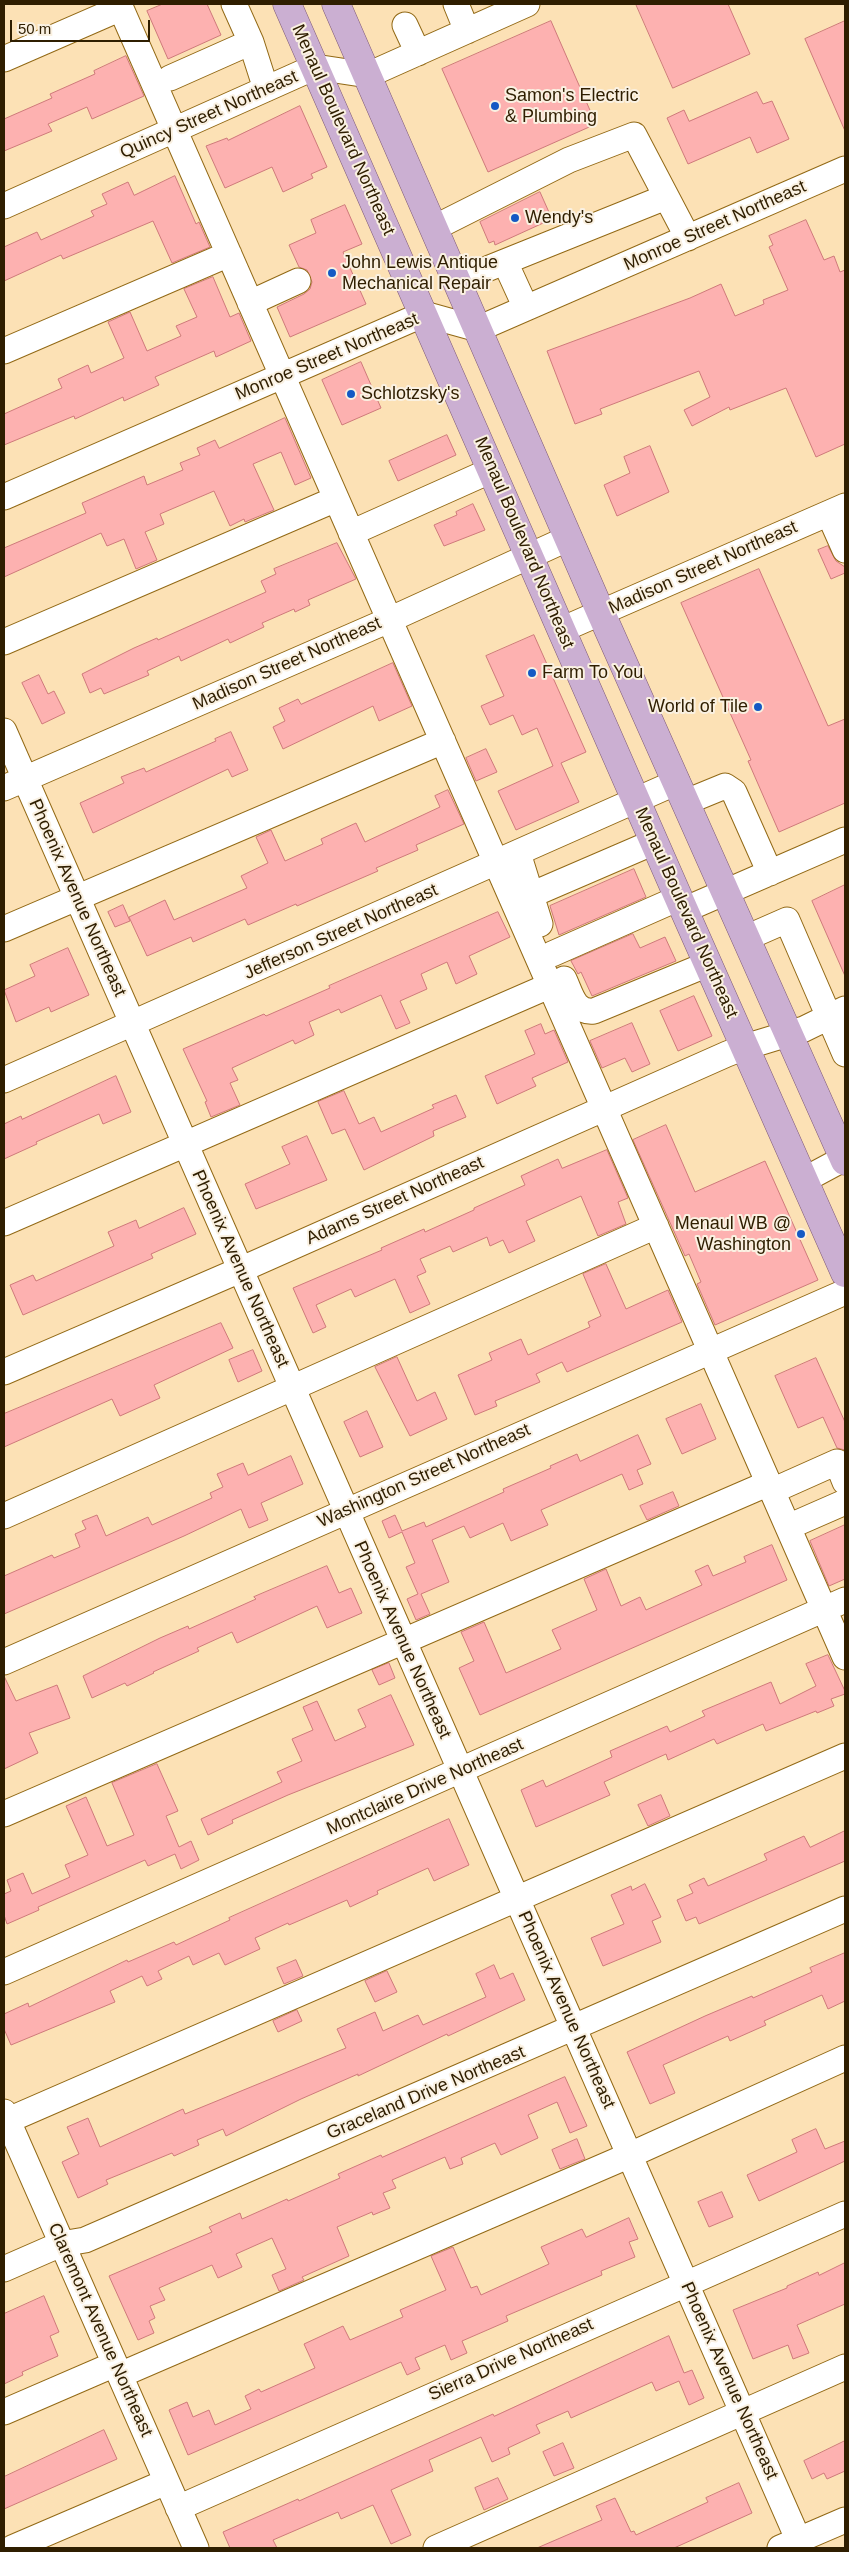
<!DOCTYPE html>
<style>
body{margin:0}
#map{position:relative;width:849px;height:2552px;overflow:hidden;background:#fce1b5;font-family:Arial,sans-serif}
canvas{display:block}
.frame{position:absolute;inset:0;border:5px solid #2f1e00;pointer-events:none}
.scale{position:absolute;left:10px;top:20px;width:140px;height:22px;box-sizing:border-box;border:2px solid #2f1e00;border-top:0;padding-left:6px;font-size:15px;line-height:18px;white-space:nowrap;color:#2f1e00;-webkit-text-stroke:4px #faf1e2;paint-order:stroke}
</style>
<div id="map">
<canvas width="849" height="2552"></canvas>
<div class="frame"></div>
<div class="scale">50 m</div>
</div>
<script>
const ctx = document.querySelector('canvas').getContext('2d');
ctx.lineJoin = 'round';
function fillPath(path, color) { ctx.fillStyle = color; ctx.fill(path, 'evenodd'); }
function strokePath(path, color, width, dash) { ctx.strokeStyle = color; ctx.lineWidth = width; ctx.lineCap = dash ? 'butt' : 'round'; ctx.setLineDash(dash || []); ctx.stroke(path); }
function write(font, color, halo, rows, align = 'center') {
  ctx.font = font + ' Arial,sans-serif'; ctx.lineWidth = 4; ctx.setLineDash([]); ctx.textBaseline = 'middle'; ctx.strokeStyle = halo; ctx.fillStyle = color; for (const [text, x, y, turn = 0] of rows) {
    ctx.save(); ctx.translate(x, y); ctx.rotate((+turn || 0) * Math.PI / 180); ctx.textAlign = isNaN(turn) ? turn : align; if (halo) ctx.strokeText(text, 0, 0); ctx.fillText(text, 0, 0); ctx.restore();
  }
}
const building = new Path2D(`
 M163,4H207L221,35L168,59L147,11Z
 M636,4H728L750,54L673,88Z
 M551,21L596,124L488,172L442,69Z
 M845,21V131L805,39Z
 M126,56L144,96L92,119L87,107L48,124L52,131L4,151V119L52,98L50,94L95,74L94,71Z
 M757,92L763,104L772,101L789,139L757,153L750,137L688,164L667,118L684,110L689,121Z
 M300,106L327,167L311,174L313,178L283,192L272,167L225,188L206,146L227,138L228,140Z
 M175,176L196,224L199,222L210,247L172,263L153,221L63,259L61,255L4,281V247L37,232L41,240L94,216L91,211L107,204L102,194L128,182L134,195Z
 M540,192L552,219L495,245L494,241L489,243L480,222Z
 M345,205L362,244L343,252L366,304L290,337L277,307L304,294L310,289L312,282L307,270L299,267L289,245L316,233L311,220Z
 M806,220L824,260L834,256L840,272L845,270V444L816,457L786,388L730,410L729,407L692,426L684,410L710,397L699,371L600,409L602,414L575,424L547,351L690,298L721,284L735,316L764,304L763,300L788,290L769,247L773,245L769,236Z
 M213,277L230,317L239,313L251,341L216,357L214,351L155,377L159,385L124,401L123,397L75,419L74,416L4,445V414L62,388L58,379L88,365L91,373L124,358L108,322L130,312L147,351L181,336L176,326L197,317L184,289Z
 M361,362L381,408L342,425L322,380Z
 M285,418L311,478L295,485L281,452L253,464L274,510L245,522L244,519L230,526L214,491L160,514L164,524L145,532L157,560L136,569L124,539L107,546L101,533L4,577V548L86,513L82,503L144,476L147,485L183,470L180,463L200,455L197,448L215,440L219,448Z
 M447,435L456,455L398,481L389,461Z
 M650,446L669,492L617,516L604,485L630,473L624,457Z
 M473,504L485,530L444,546L434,525L457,515L456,512Z
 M337,543L356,579L308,600L310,605L295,612L294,609L262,623L264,627L230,643L228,639L181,661L179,656L147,671L149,675L104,694L101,688L90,693L82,674L134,648L157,638L158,640L266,592L261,581L276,574L274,569Z
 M828,546L836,561L845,567V573L831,579L818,550Z
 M759,569L828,726L845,719V803L779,832L748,761L751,760L681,603Z
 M534,635L586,752L561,763L579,802L516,830L498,791L553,766L537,728L522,735L513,715L490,725L481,706L504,696L486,656Z
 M393,663L412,706L379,721L373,706L283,749L273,727L285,721L279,708L298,699L301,704Z
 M39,675L48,694L54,691L65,713L42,724L22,683Z
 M231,732L248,770L232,777L228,769L93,833L80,803L124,783L121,777L144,768L146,772L216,741L215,739Z
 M486,749L497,772L476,781L466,758Z
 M448,790L464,824L416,845L418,850L376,868L378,871L297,906L296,904L248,925L245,919L193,942L191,937L147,956L129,917L165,900L174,920L247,888L241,876L268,863L256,837L271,830L285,861L323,844L321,839L356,823L365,842L440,807L435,796Z
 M634,869L646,897L559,935L550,906Z
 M845,885V976L812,901Z
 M123,905L130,921L115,927L108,912Z
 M498,912L510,937L469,956L477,974L456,984L447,962L421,974L427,989L400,1001L410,1023L396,1029L381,995L341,1013L339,1009L309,1022L314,1035L295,1044L293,1040L232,1068L238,1080L230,1083L240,1105L211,1117L205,1102L207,1101L183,1049L264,1014L266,1016L330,988L329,986Z
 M633,934L640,948L665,937L676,961L592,996L581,972L578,974L571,961Z
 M68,948L89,995L51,1012L49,1007L16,1022L4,990L35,976L30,965Z
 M694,996L712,1036L678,1051L660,1011Z
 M632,1023L650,1064L632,1072L625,1058L602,1068L590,1041Z
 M541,1024L545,1034L554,1030L568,1062L532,1078L536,1086L497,1104L485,1076L535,1054L525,1031Z
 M116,1076L131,1112L103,1124L99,1114L36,1142L37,1144L4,1159V1124L21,1116L22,1119Z
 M344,1091L359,1124L374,1117L381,1132L434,1108L432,1105L456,1095L466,1117L433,1131L434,1136L364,1170L345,1129L332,1134L318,1102Z
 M666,1125L695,1192L765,1161L818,1280L715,1325L697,1284L701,1282L689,1254L685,1256L633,1140Z
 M307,1136L327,1180L256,1209L245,1184L290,1164L282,1147Z
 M607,1150L628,1198L618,1202L626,1224L598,1236L581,1196L526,1221L535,1241L509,1253L503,1240L490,1246L487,1237L453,1252L450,1246L420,1259L426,1272L417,1276L430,1304L410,1313L395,1279L355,1297L351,1289L316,1305L326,1327L313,1333L293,1288L382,1250L381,1248L424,1229L425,1232L474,1210V1208L525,1185L521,1176L558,1159L562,1168Z
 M184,1208L196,1234L151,1254L153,1258L23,1315L10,1285L33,1275L36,1281L114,1246L108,1232L136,1220L139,1228Z
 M606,1264L626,1309L668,1290L682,1322L567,1372L562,1362L536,1374L540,1382L495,1401L497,1406L475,1415L458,1375L492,1360L489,1353L521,1339L528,1355L590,1327L588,1322L601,1316L583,1274Z
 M221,1323L233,1348L154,1385L160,1398L120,1416L112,1399L4,1447V1414Z
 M253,1350L262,1371L238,1382L229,1360Z
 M397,1357L417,1401L435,1392L447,1419L410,1436L375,1367Z
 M816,1358L845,1422V1450L837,1448L823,1417L798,1428L775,1376Z
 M701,1404L716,1439L682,1454L666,1419Z
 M367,1411L383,1447L360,1457L344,1422Z
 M638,1435L651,1464L637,1470L643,1484L629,1490L622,1474L541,1510L548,1525L511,1541L503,1523L470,1538L464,1526L432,1540L449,1582L421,1594L430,1614L416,1620L407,1599L418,1594L406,1567L415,1563L402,1532L389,1538L382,1521L395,1515L402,1531L424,1522L426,1527L504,1492L503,1489L551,1468L550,1466L577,1454L580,1461Z
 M291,1456L303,1484L261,1503L268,1520L249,1528L241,1509L184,1536L4,1614V1576L52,1555L54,1558L80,1547L75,1534L86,1529L82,1521L97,1515L106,1536L148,1517L152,1525L212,1498L210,1493L223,1487L217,1474L243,1463L248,1475Z
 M673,1492L679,1506L647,1520L640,1506Z
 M845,1525V1579L829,1586L810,1541Z
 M772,1545L787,1580L480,1715L459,1668L474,1661L461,1632L484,1622L506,1673L561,1649L552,1630L597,1610L584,1579L606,1569L621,1606L640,1597L646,1610L702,1585L695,1571L708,1565L713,1576L746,1562L744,1557Z
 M327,1566L339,1593L351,1588L362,1613L327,1628L317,1606L237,1643L232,1632L197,1648L199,1651L153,1672L154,1673L127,1686L125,1683L92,1698L83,1676L160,1638L188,1626L189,1629L256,1599L254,1597Z
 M828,1655L845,1691V1694L831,1699L834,1706L817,1713L816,1711L766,1731L763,1724L717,1744L714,1739L668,1760L666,1754L604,1782L610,1795L536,1827L521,1790L543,1780L546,1787L612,1757L610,1751L667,1726L670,1732L705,1716L702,1711L771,1682L780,1704L816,1686L806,1664Z
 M389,1663L395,1678L379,1685L372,1670Z
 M4,1676L16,1701L57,1685L70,1718L29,1733L38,1753L4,1769Z
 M391,1695L414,1745L288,1795L232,1820L233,1823L208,1835L201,1819L282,1782L277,1772L302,1761L292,1739L313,1730L303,1707L317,1701L335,1741L366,1727L358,1710Z
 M157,1764L178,1811L166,1816L179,1847L191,1841L199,1860L181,1869L175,1854L148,1866L145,1860L38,1907L39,1910L7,1924L4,1915V1894L11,1891L7,1880L23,1873L32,1894L70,1877L65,1865L88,1855L66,1806L86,1797L107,1846L134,1835L112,1783Z
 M661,1795L670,1816L648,1826L638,1805Z
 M449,1819L469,1865L434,1881L428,1868L377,1891L378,1894L350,1907L347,1900L289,1925L288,1923L255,1938L260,1949L225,1965L219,1953L193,1965L189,1956L158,1971L162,1979L147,1986L142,1976L110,1991L115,2002L11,2045L4,2029V2014L28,2003L29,2007L127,1960L128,1962L174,1942L176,1945L230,1920L229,1918Z
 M845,1831V1861L699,1924L696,1917L686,1921L677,1900L693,1893L689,1885L704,1878L708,1886L767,1860L764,1854L804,1836L810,1847Z
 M645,1884L661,1917L652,1921L661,1942L603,1966L591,1938L624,1924L611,1895L631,1886L632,1890Z
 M845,1953V2001L828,2009L822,1995L764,2021L766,2025L730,2041L728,2036L663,2065L675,2093L650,2104L627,2052L705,2016L752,1996L753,1998L812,1972L810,1968Z
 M296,1960L303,1976L284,1984L277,1968Z
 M494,1965L500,1979L513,1973L525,2000L448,2036L447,2034L358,2076V2074L301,2099L226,2136L223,2129L197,2140L199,2145L174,2156L172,2153L106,2180L108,2184L78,2198L62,2162L79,2154L67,2127L88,2118L100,2147L183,2109L185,2114L346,2048L337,2029L375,2012L383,2031L418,2015L423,2025L486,1997L476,1974Z
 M387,1971L397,1992L375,2002L365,1981Z
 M297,2010L302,2021L278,2032L273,2021Z
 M565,2077L587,2126L570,2133L557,2102L528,2115L538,2138L501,2155L495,2143L461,2158L463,2164L450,2169L445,2157L392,2180L396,2188L383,2193L390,2208L373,2215L372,2212L337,2227L349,2256L302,2277L304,2280L279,2291L272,2275L286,2269L272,2238L236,2254L242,2267L218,2278L212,2265L159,2288L165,2300L150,2306L155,2318L149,2321L154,2333L138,2340L109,2276L212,2232L209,2227L240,2213L242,2219L287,2199L288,2201L340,2178L338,2174L381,2155L382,2157Z
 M816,2129L825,2149L845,2141V2161L759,2201L747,2175L797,2152L792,2140Z
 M577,2139L585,2159L560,2169L552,2150Z
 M722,2192L733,2217L709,2227L698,2202Z
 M629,2218L638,2239L629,2242L635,2257L601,2271L602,2275L506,2316L508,2321L462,2341L467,2353L451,2360L445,2345L415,2358L420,2369L407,2375L401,2362L188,2455L169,2410L187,2402L193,2417L209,2410L215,2425L251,2409L245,2396L259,2389L261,2392L315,2368L304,2344L343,2326L350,2340L403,2317L400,2310L446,2290L431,2256L453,2247L471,2288L477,2286L481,2295L549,2264L541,2247L582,2229L586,2237Z
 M845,2263V2304L797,2325L809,2353L793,2359L788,2345L753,2359L733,2310L787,2288V2286L818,2272L819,2275Z
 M44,2296L59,2332L50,2336L58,2356L22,2372L23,2375L4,2384V2314Z
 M669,2336L684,2373L692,2370L704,2398L689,2405L679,2381L656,2391L652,2382L571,2418L568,2411L536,2425L540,2433L508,2448L510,2454L492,2462L481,2437L429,2460L433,2471L391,2490L411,2535L391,2544L373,2505L341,2519L338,2512L273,2540L277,2548H230L223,2532L298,2499L299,2501L493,2414L494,2416Z
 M104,2430L117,2459L4,2509V2477Z
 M845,2441V2471L827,2479L824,2473L812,2479L804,2461Z
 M563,2443L574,2468L554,2476L543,2452Z
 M498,2478L508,2499L484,2510L475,2488Z
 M739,2483L752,2513L674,2548H537L602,2520L596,2506L615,2498L631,2532L634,2531L636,2535L708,2502L706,2498Z`);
fillPath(building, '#fdb1b0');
strokePath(building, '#ce797a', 1);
const minor = new Path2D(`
 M119,4L845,1657
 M234,4L251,42L266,89
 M456,4L467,31
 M405,25L418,53
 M4,59L121,8
 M170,78L251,42
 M4,206L315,67L368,75L527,4
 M434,228L569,160L634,135L688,238
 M505,262L526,308
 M457,281L666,197
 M250,303L298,281
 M4,351L229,254
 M4,497L424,314L478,329L845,169
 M829,514L845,550
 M351,533L492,470
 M561,630L845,506
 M4,642L336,499
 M4,731L802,2548
 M4,788L389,620L569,538
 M686,802L725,786L734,792L770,873
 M518,853L540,924
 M531,895L654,842
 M684,910L845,840
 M4,929L443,741
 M746,938L787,920L845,1054
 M552,954L679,898
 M564,979C571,994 574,1013 594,1011L708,964
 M4,1080L677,782
 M804,1180L845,1158
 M4,1223L551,985
 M4,1372L240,1270L727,1054L745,1047L804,1029L845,1009
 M772,1491L837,1462L845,1482
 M4,1516L656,1226
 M788,1527L845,1502
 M4,1662L845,1292
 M4,1814L769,1483
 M4,1972L845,1600
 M4,2112L196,2548
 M4,2122L845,1756
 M4,2269L61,2244L85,2240L845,1909
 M120,2375L630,2155L845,2058
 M4,2412L115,2364
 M178,2508L845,2214
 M12,2548L166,2482
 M436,2548L845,2367
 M780,2548L845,2520`);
const major = new Path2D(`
 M287,4L684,910L845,1273
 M336,4L601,613L845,1161`);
strokePath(minor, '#926915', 27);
strokePath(major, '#7e5975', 29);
strokePath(minor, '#fff', 25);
strokePath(major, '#cbafd2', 28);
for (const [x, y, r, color] of [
 [495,106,5,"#1459c4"],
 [515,218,5,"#1459c4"],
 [332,273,5,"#1459c4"],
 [351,394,5,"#1459c4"],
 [532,673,5,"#1459c4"],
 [758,707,5,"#1459c4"],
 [801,1234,5,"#1459c4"]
]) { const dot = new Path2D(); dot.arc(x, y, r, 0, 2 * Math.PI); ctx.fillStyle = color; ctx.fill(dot); strokePath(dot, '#faf1e2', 2); }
write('18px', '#2f1e00', '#faf1e2', [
 ["Samon's Electric",505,96],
 ["& Plumbing",505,117],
 ["Wendy's",525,218],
 ["John Lewis Antique",342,263],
 ["Mechanical Repair",342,284],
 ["Schlotzsky's",361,394],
 ["Farm To You",542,673],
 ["World of Tile",748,707,"right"],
 ["Menaul WB @",791,1224,"right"],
 ["Washington",791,1245,"right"]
], 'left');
write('18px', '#2f1e00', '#faf1e2', [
 ["Quincy Street Northeast",209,115,-24],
 ["Menaul Boulevard Northeast",343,130,66],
 ["Monroe Street Northeast",715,226,-24],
 ["Monroe Street Northeast",327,357,-23],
 ["Menaul Boulevard Northeast",524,543,67],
 ["Madison Street Northeast",703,568,-24],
 ["Madison Street Northeast",287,664,-24],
 ["Phoenix Avenue Northeast",77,898,66],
 ["Menaul Boulevard Northeast",686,913,66],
 ["Jefferson Street Northeast",341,932,-24],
 ["Adams Street Northeast",395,1201,-24],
 ["Phoenix Avenue Northeast",240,1269,66],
 ["Washington Street Northeast",424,1476,-24],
 ["Phoenix Avenue Northeast",402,1640,66],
 ["Montclaire Drive Northeast",425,1787,-24],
 ["Phoenix Avenue Northeast",566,2010,66],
 ["Graceland Drive Northeast",426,2093,-23],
 ["Claremont Avenue Northeast",100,2330,66],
 ["Sierra Drive Northeast",511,2360,-24],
 ["Phoenix Avenue Northeast",729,2381,66]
]);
</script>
